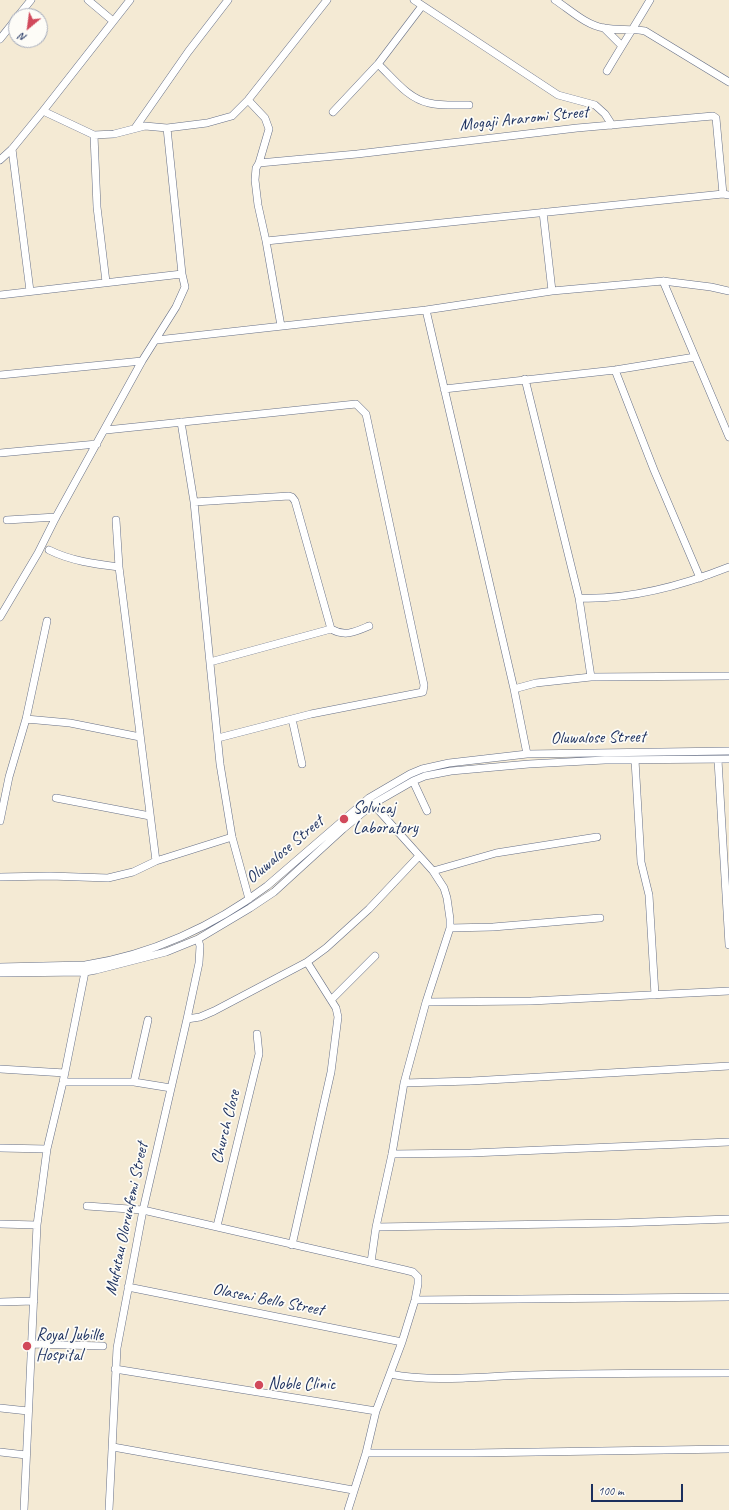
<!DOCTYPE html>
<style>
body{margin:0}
#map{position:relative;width:729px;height:1510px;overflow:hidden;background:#f4ead4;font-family:Caveat,sans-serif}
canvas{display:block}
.north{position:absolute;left:8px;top:8px;width:40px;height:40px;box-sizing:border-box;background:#fdfcf7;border:1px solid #a3aaba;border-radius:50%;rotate:209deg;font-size:11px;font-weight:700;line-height:16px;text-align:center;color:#1b2f5e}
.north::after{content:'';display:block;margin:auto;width:14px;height:18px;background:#d1495b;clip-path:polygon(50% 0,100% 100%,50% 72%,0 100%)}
.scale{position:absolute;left:591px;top:1484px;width:92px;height:18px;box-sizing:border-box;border:2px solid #1b2f5e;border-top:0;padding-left:5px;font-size:12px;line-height:14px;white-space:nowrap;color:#1b2f5e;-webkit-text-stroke:3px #fdfcf7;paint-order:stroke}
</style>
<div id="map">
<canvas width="729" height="1510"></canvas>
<div class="north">N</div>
<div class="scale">100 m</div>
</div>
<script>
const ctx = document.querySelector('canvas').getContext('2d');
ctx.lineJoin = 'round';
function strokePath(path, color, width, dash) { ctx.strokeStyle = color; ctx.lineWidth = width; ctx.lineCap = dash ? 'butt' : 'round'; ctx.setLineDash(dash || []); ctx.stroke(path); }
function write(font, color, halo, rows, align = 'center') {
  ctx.font = font + ' Caveat,sans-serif'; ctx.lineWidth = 3.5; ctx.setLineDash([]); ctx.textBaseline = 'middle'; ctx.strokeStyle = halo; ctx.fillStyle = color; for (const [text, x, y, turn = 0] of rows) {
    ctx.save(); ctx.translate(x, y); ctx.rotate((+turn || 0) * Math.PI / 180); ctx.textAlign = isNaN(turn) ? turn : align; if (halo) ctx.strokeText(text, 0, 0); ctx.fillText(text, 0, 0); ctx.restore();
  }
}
const minor = new Path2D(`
 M88,0L113,21
 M414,0L558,95L595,105L605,114L612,125
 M555,0C569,9 587,26 604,28C618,31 631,28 645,31L729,82
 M18,16L31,0
 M604,28L621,45
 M0,39L16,19
 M378,64C393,78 408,99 429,103C442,106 456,105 469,105
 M607,71C621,47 636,24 650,0
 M248,100L265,118L269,129L259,163L256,168L255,180L258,205L266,241L281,326
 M43,111L94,135L114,134L145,126L167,128L207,123L232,116L248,100L327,0
 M333,112L378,64L422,6
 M135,128L188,52L228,0
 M94,135L97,207L106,282
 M12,149L30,291
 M0,160L12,149L43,111L130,0
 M259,163L357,154L577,128L713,116L716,118L723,194
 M543,212L552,291
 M266,241L723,194L729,195
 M663,281L729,437
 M0,295L182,274
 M426,310L514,689L527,754
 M157,340L426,310L552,291L663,281L711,287L729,291
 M615,370L654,470L700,578
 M0,375L142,361
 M525,379L579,598L591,677
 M444,389L615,370L695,357
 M181,422L194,502L220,764L232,837L249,899
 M106,430L356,404L366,414L424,685L423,692L311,714L218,738
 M0,453L97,444
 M194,502L289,496L292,497L295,501L331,629
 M7,520L56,517
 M116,520L119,567L156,861
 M49,550C71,561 95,564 119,567
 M579,598C630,600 681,586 729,567
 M0,617L38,553L56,517L142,361L176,307L185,287L182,274L167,128
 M210,662L331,629C345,637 355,632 369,626
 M514,689L536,683L591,677L729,676
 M26,719L70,723L140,737
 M292,719L302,764
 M635,760L641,862L649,895L655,995
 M718,760L729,945
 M413,781L427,811
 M56,798L150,816
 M0,821L9,777L26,719L47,621
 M433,871L496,853L597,837
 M0,877L50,876L108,878L133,872L156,861L232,837
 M450,928L493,927L600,918
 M0,967L85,965C151,955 214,926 267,886L369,798L410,774L422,769L449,763L527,754L729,751
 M0,973L85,972L96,970L166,952L198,939L250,908L274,892L343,829L373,804L413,781L425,776L451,771L529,764L605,760L729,759
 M331,1000L375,956
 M426,1002L531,1001L729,991
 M187,1019L200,1017L214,1011L307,962L326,948L369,909L419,856
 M0,1069L65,1073
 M63,1082H134L171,1088
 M134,1082L148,1020
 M404,1083L471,1081L729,1066
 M0,1148L47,1149
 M392,1154L471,1153L729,1142
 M87,1206L143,1210L405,1270L413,1272L418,1277V1284L415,1300L402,1342L376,1411L366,1453L348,1510
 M0,1224L37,1225
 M217,1226L259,1054L257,1034
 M376,1227L617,1223L729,1219
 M292,1245L331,1072L338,1017L336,1008L307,962
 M371,1262L376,1227L392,1154L404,1083L426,1002L450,928V919L447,898L444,888L433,871L373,804
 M128,1287L402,1342
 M415,1300L729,1297
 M0,1302L34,1301
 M32,1344L103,1346
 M115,1369L376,1411
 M390,1374C435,1383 483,1376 529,1375C596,1373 662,1373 729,1373
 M0,1408L28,1411
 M113,1447L353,1490
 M0,1452L26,1455
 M366,1453H473L729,1449
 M24,1510L37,1225L47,1149L63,1082L85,972
 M109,1510L117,1348L143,1210L187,1019L199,963L200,946L198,939`);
strokePath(minor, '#677087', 8);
strokePath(minor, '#fff', 7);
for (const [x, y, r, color] of [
 [344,819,5,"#d1495b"],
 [27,1346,5,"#d1495b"],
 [259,1385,5,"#d1495b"]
]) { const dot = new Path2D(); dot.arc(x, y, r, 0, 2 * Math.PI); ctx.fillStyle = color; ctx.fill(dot); strokePath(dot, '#fdfcf7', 1.5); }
write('17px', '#1b2f5e', '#fdfcf7', [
 ["Mogaji Araromi Street",524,119,-6],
 ["Oluwalose Street",598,738,-1],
 ["Oluwalose Street",285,850,-40],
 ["Church Close",226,1127,-76],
 ["Mufutau Olorunfemi Street",127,1219,-78],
 ["Olaseni Bello Street",268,1300,11]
]);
write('17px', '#1b2f5e', '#fdfcf7', [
 ["Solvicaj",353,809],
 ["Laboratory",353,829],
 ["Royal Jubille",36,1336],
 ["Hospital",36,1356],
 ["Noble Clinic",268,1385]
], 'left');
</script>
